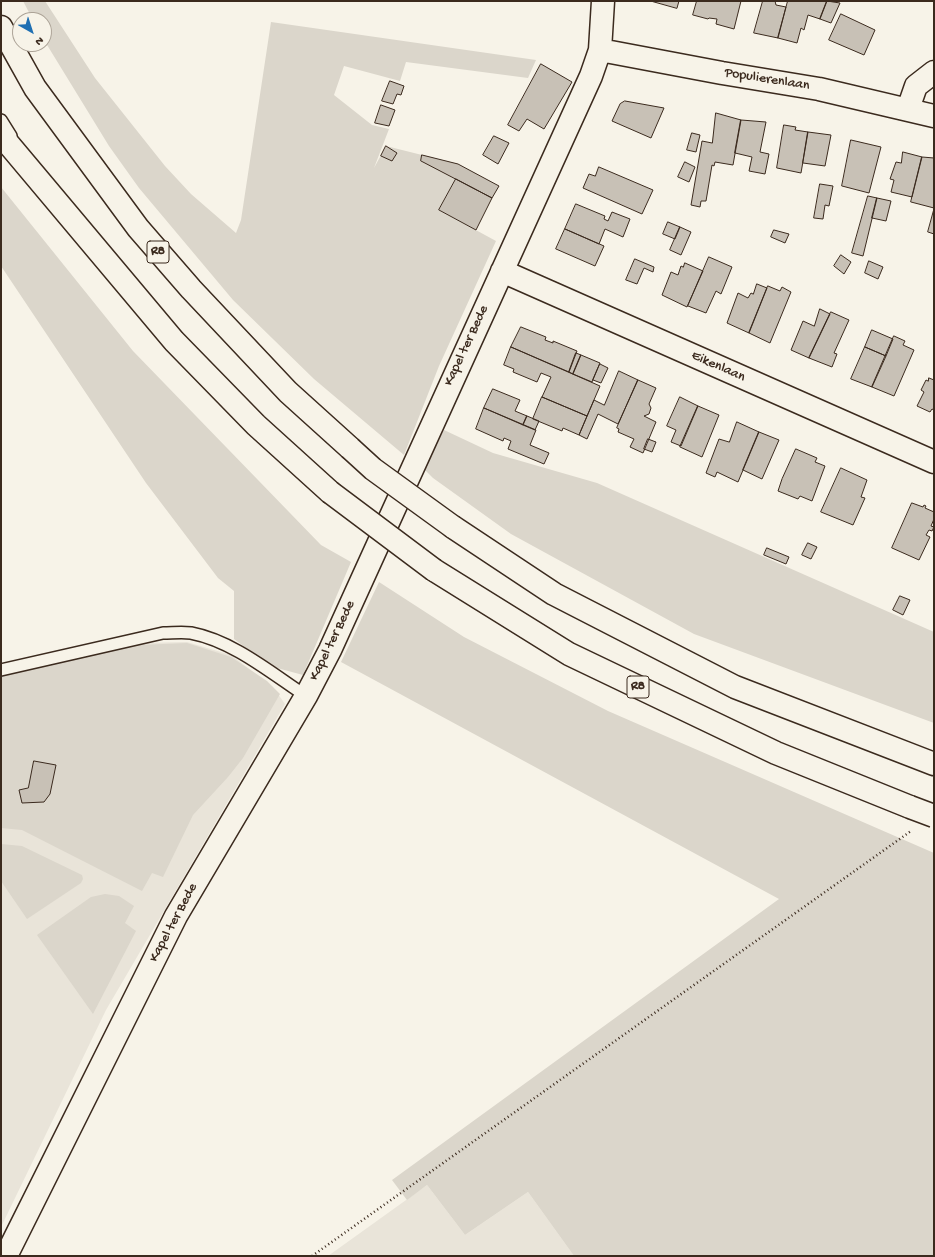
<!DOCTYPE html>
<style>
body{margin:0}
#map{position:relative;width:935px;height:1257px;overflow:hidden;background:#f7f3e8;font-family:"Gochi Hand",sans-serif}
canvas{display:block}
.frame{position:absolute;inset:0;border:2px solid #3b2a1e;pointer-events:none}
.north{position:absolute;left:12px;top:12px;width:40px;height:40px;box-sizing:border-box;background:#f7f3e8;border:1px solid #aca397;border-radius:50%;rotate:141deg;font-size:11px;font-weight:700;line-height:16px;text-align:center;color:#3b2a1e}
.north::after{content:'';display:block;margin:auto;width:14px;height:18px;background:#1f6fb2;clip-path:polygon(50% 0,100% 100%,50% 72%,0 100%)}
</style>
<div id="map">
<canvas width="935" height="1257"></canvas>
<div class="frame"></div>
<div class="north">N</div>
</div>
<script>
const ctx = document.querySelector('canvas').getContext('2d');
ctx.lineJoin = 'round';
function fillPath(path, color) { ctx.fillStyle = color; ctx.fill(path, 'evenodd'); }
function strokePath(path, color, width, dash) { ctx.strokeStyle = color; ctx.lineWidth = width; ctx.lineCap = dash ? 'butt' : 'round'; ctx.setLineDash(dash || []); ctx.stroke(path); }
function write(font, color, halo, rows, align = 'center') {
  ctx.font = font + ' "Gochi Hand",sans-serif'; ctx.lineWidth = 3; ctx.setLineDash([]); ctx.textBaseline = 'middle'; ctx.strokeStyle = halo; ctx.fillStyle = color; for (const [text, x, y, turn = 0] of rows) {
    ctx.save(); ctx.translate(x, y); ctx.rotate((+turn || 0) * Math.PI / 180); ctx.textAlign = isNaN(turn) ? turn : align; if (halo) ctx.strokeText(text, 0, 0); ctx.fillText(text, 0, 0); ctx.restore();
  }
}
fillPath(new Path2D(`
 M187,642L231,655L273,687L285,704L106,1010L1,1227V675L139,643Z
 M427,1185L465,1235L528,1192L574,1256H328Z`), '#e9e4d9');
fillPath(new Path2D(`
 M23,1H45L95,78L165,166L191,194L236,233L241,220L271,22L536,60L528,78L406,62L400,81L344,66L334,95L372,125L389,129L374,168L386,146L458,164L451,177L456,179L439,210L496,241L439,366L404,455L314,379L233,300L139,188L109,146L44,40V20H33Z
 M1,187L133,351L321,545L351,562L303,675L277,668L258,657L234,639V591L218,578L146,483L1,266Z
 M444,430L493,453L597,483L934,632V723L694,634L511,534L433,478L424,469Z
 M379,582L464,637L608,711L934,853V1256H574L528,1192L465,1235L427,1185L407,1200L392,1180L779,899L341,662Z
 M187,643L231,657L267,681L280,694L243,758L228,777L193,815L163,877L152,873L142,891L22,830L1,828V675L139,645Z
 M1,844L22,846L82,875L83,879L81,883L27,919L1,881Z
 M105,894L119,896L134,906L125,923L136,931L93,1014L37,935L91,897Z`), '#dbd6cb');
const building = new Path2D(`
 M651,1H679L677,8Z
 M697,1H741L734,29L716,24L717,19L709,18L708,19L693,15Z
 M763,1H775L776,5L786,7L778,38L754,33Z
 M788,1H827L820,19L808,15L804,30L801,28L797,43L778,38Z
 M827,1L840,3L831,23L820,19Z
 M841,14L875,30L864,55L829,40Z
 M541,64L572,82L544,129L527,119L519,131L508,125Z
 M390,81L404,86L401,95L397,94L393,104L382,101Z
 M625,101L664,108L651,138L612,121L620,104Z
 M381,105L395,110L389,126L375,123Z
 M716,113L741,120L733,165L715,162L714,166L712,165L706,201H701L700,207L691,205L702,141L712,143Z
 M741,120L766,122L760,152L769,154L765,174L749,171L752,157L735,153Z
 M784,125L796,127L795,130L808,132L801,173L777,168Z
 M808,132L831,135L825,166L803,163Z
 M692,133L700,135L696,152L687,150Z
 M494,136L509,143L498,164L483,155Z
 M851,140L881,147L869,193L842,186Z
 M386,146L397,153L392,161L381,156Z
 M903,152L922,157L912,197L891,192L894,180L890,179L896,162L901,163Z
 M422,155L458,164L499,186L492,198L421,161Z
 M922,157L934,158V208L911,202Z
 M685,162L695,167L689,182L678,177Z
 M599,167L653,190L642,214L583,188L589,174L595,176Z
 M456,179L492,198L476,230L439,210Z
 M820,184L833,186L829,206L825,205L823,219L814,218Z
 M868,196L877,198L863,256L852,253Z
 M877,198L891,201L886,221L872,218Z
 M576,204L605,216L604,219L608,221L612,212L630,219L623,237L605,229L599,244L565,229Z
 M934,209V234L928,232Z
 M668,222L680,227L675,239L663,234Z
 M680,227L691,232L681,255L670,250Z
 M565,229L604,246L595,266L556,249Z
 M774,230L789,234L785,243L771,237Z
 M841,255L851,262L844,274L834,266Z
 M709,257L732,267L721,294L716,291L706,313L688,306Z
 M635,259L654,267L653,272L644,268L637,284L626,280Z
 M869,261L883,267L878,279L865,273Z
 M685,263L703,271L687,307L662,295L671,272L678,275L681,266L683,267Z
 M757,284L767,288L749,333L727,323L738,293L748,298L751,293L753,294Z
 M768,286L780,291L782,287L791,292L770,343L749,333Z
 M820,309L830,314L809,358L791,350L803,321L814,326Z
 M831,312L849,320L834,353L837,354L832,367L809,358Z
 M521,327L546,337L545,340L553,343V341L577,351L569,372L511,347Z
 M872,330L893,339L886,356L865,347Z
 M894,336L905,341L903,345L914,350L894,396L872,387Z
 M511,347L600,386L587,416L542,397L551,377L541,373L537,382L513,372L514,369L504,365Z
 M865,347L886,356L872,387L851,379Z
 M576,353L581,355L573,374L569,372Z
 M581,355L600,363L592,382L573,374Z
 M600,364L608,368L601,383L593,380Z
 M619,371L638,380L618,424L598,414L587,439L579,435L594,400L604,405Z
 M929,378L934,380V410L932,409L930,412L917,406L924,392L921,390L926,380L928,381Z
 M638,380L656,388L649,404L651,408L649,414L644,416L656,422L643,453L630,447L634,439L618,432L619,429L617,428Z
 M493,389L520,400L515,411L527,416L523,425L484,408Z
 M542,397L587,416L579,435L563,428L562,431L533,419Z
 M680,397L698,406L681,446L671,442L676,430L667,426Z
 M698,406L719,415L702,457L680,447Z
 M484,408L536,430L530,445L549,453L544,464L508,449L511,441L504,438L503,441L476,429Z
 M527,416L539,421L535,430L523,425Z
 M737,422L759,432L738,482L717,472L715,477L706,473L719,439L729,442Z
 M759,432L779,440L762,479L743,470Z
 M648,439L656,442L652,452L644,449Z
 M796,449L817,458L815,462L825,466L812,501L800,496L798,499L778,491L782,479Z
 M841,468L867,480L861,497L865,498L853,525L821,512Z
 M912,503L923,507L924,505L926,506L925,508L934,512V519L931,526L934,527L932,531L929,530L926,535L930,537L919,560L892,548Z
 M808,543L817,547L811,559L802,555Z
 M767,548L789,557L786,564L764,555Z
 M900,596L910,600L903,615L893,610Z
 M34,761L56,765L50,794L44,802L22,803L19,790L28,788Z`);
fillPath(building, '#c8c1b6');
strokePath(building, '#3b2a1e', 1);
const lane = new Path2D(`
 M1,120L11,136
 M1,670L163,633C172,633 182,632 191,633C233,641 271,673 306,696`);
const street = new Path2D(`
 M600,50L722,73L819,89L934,116
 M908,109L916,86L934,72
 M502,271L934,462
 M6,1256L176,916L306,696L330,650L591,76L600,50L603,1`);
const highway = new Path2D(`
 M1,27L35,88L138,228L191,289L288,392L350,448
 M1,135L174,341L256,425L330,492
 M453,527L554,594L735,687L934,764
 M434,570L569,654L776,753L910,807`);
strokePath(lane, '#3b2a1e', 14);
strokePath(street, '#3b2a1e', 25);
strokePath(highway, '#3b2a1e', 25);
strokePath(new Path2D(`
 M312,1256L911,831`), '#3b2a1e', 2.5, [1, 3]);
strokePath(lane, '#f7f3e8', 11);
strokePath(street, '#f7f3e8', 22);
strokePath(highway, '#f7f3e8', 22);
const highwayBridge = new Path2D(`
 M350,448L373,469L453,527
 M330,492L434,570
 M910,807L934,816`);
strokePath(highwayBridge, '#3b2a1e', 25, []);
strokePath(highwayBridge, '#f7f3e8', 22);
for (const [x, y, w] of [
 [158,252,22],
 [638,687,22]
]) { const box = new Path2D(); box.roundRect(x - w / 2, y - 11, w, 22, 3); ctx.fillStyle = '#f7f3e8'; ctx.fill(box); strokePath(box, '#3b2a1e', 1); }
write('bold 13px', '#3b2a1e', null, [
 ["R8",158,252],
 ["R8",638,687]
]);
write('14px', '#3b2a1e', '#f7f3e8', [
 ["Populierenlaan",767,80,9],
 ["Kapel ter Bede",467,346,-65],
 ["Eikenlaan",718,367,24],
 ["Kapel ter Bede",333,641,-64],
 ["Kapel ter Bede",174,923,-62]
]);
</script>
